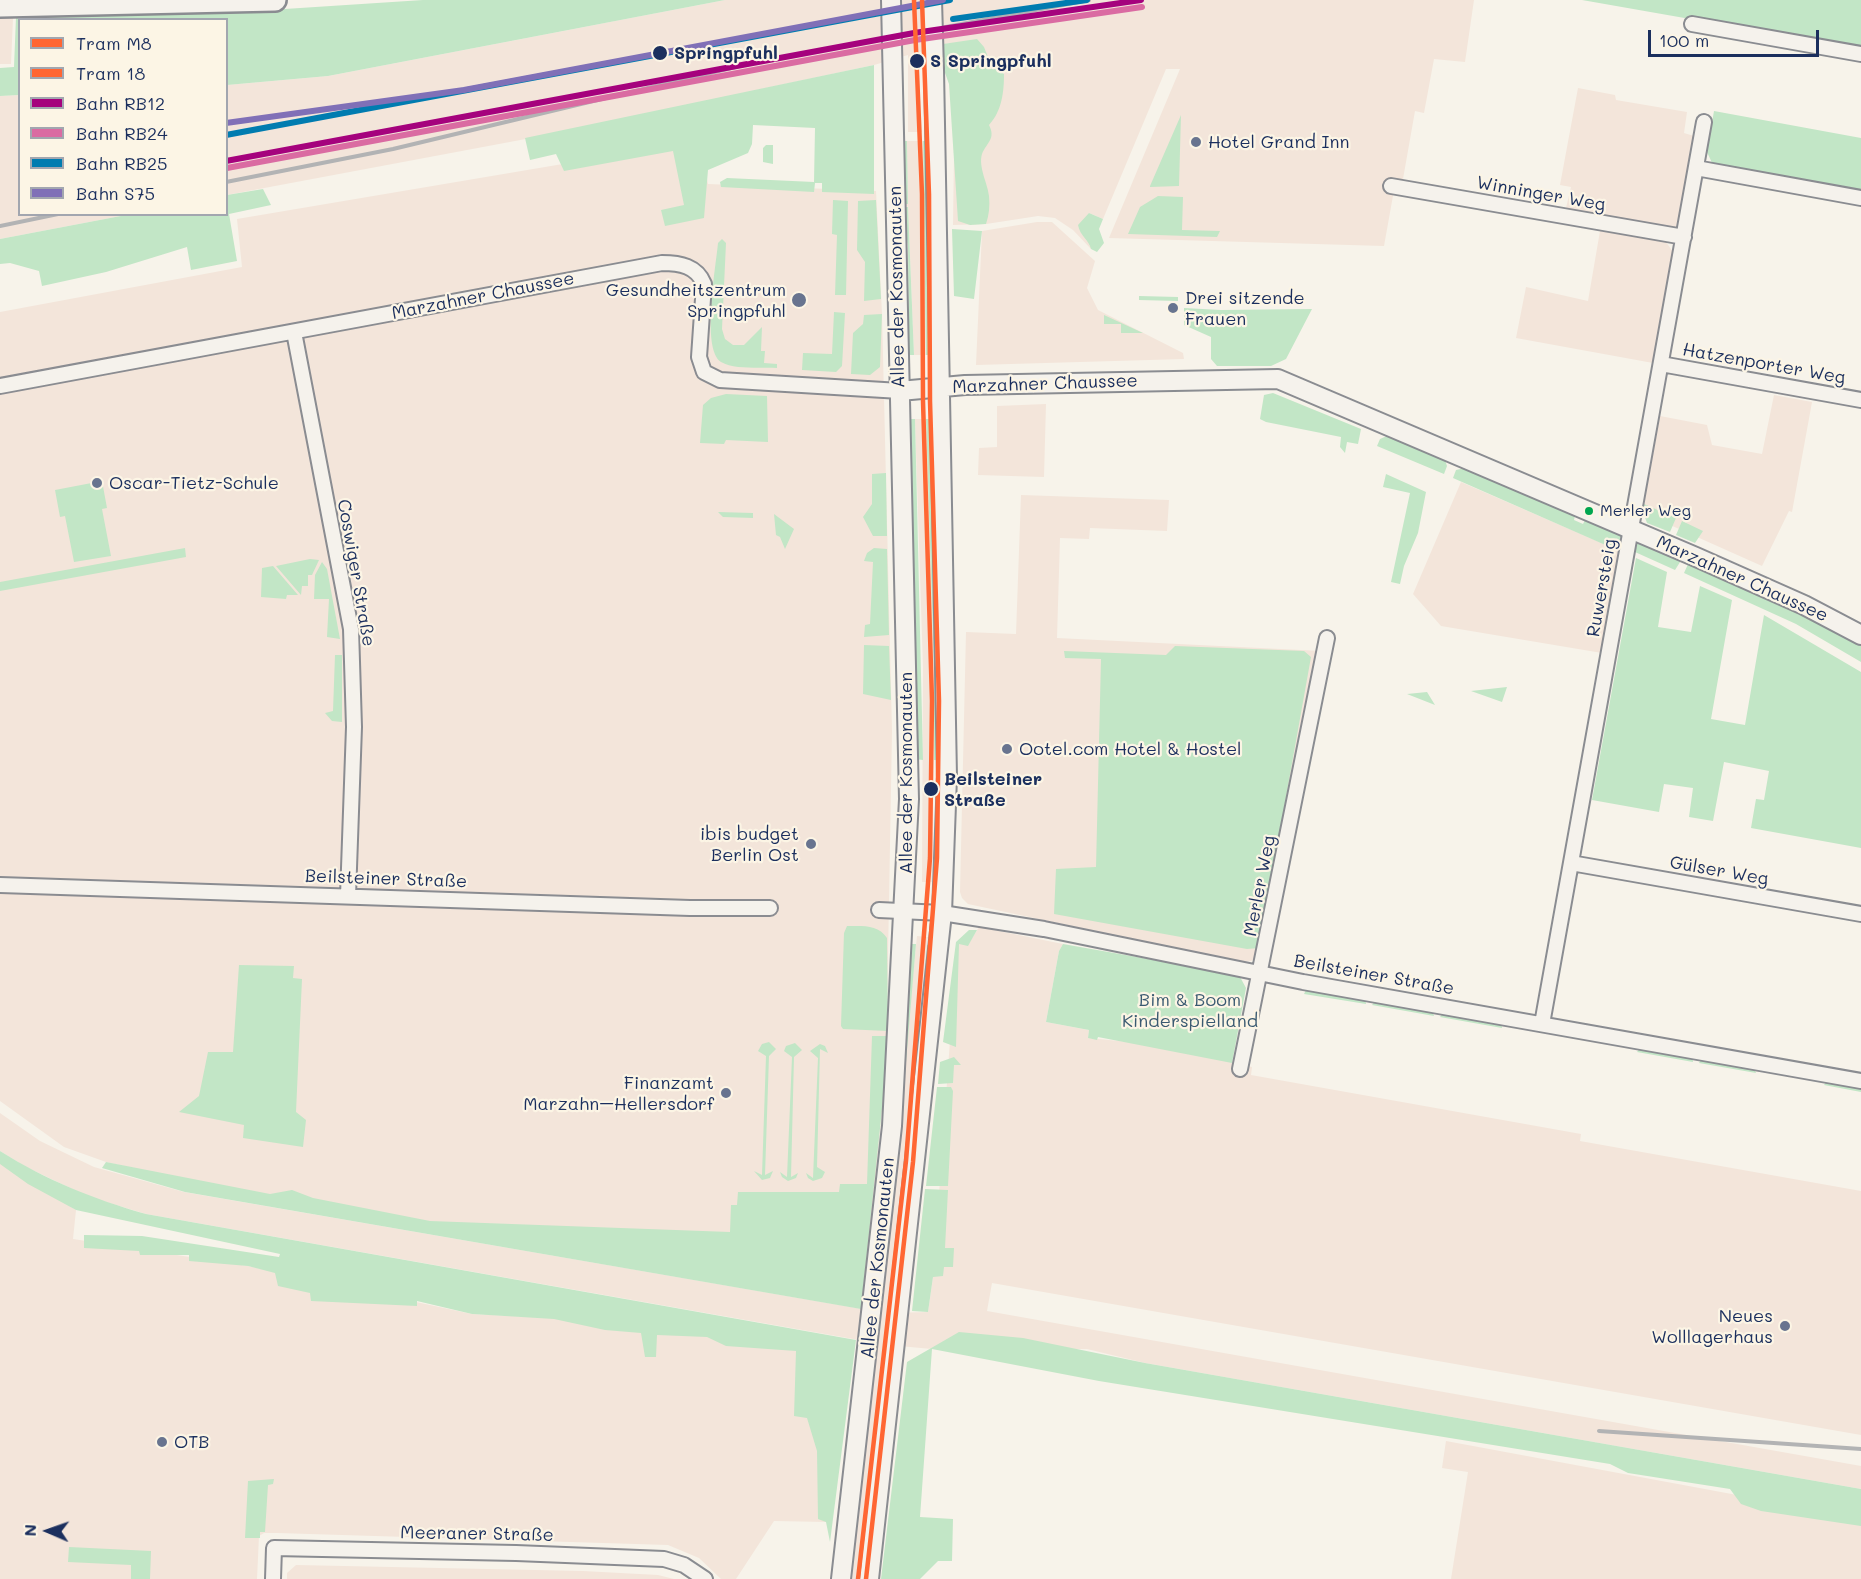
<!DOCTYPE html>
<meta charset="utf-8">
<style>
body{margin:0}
#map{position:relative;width:1861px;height:1579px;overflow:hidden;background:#f7f3ea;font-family:Mali,sans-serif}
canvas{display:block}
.legend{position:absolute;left:18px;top:18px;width:210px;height:198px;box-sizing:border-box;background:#fcf5e5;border:2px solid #a2a6af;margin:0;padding:8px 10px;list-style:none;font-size:18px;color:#1b2f5e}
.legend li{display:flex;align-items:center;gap:12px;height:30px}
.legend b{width:30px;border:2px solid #a2a6af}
.north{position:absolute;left:18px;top:1501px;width:60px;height:60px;-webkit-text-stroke:4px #fcf5e5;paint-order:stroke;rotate:272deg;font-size:16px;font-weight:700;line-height:24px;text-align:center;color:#1b2f5e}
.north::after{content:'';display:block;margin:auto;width:21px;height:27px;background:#1b2f5e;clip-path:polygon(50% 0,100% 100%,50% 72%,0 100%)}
.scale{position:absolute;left:1648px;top:30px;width:171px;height:27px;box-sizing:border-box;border:3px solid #1b2f5e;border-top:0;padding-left:8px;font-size:18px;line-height:21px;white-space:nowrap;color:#1b2f5e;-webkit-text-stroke:4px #fcf5e5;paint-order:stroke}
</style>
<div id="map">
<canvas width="1861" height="1579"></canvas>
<ul class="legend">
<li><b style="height:8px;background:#f63"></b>Tram M8</li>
<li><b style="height:8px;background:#f63"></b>Tram 18</li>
<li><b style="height:8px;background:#a5027d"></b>Bahn RB12</li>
<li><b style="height:8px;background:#da6ba2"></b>Bahn RB24</li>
<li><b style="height:8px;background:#007cb0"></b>Bahn RB25</li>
<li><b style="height:8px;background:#8070b7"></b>Bahn S75</li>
</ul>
<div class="north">N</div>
<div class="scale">100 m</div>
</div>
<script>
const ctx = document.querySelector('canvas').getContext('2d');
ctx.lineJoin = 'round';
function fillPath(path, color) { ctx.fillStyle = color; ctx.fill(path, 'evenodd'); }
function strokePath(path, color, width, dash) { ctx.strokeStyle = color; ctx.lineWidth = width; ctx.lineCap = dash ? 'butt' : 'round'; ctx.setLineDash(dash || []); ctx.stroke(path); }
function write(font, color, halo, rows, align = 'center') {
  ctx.font = font + ' Mali,sans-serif'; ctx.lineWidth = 4.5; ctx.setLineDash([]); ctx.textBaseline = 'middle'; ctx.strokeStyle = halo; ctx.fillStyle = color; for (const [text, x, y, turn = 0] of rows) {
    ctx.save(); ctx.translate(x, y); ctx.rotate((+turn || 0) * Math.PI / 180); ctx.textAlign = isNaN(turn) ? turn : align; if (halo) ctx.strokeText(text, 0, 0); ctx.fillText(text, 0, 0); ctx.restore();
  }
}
fillPath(new Path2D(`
 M725,0H1474L1465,62L1434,59L1424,113L1415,111L1403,179H1396L1384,246L1109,238L1180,69H1166L1103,219L1089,213L1094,242L1091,249L1073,230L1055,218L1038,216L986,224L953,225L954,155L949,43L918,53L922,132H908V55L874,65L547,135L227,195V85L328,76Z
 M0,18H13L11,64H0Z
 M1578,88L1615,95L1616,100L1687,112L1684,133L1694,136L1678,228L1566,208L1571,187L1560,185Z
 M19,95L20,214L126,215L0,239V96Z
 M699,141L708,184L876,191L882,314L892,731L886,1071L868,1250L445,1229L212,1186L106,1162L64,1147L0,1101V312L242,267L237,219Z
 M907,141H923L926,355H914L908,207L902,204H908Z
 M1037,222H1052L1095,261L1087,288L1098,310L1183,353L1184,359L976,365L982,231Z
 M1600,231L1666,242L1673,252L1653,363L1516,338L1526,287L1588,301Z
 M1774,395L1812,402L1792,512L1789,511L1762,566L1650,516L1644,504L1660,416L1707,425L1712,445L1762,454Z
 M1046,404L1044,477L978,475L979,448L997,447V406Z
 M915,419H926L934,669L932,882H922L923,668Z
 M1461,482L1620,551L1602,653L1441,626L1413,594Z
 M1021,495L1169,500L1167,531L1090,528L1089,539L1060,538L1057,638L1321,651L1257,957L1251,961L1241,962L982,907L968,904L962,898L960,892L966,632L1016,634Z
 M979,927L1063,944L1059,951L1046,1022L1089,1030L1088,1038L1225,1051L1232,1063L1252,1067L1251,1075L1581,1134L1580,1141L1861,1191V1435L992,1283L987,1311L1861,1466V1489L1145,1363L1087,1349H932L888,1345L860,1579H850L876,1343L146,1214L89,1197L24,1166L0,1151V1113L40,1141L94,1167L184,1192L880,1312L917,936L928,937L910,1143L891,1313L928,1312L933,1277L957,943H969Z
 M0,1162L76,1210L73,1239L248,1266L472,1314L613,1321L796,1351L826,1448V1522L774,1521L736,1579H721L699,1558L668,1545L277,1533H264L259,1536L257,1579H0Z
 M1446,1441L1861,1518V1579H1451L1468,1472L1442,1468Z
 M296,1565L583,1571L658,1575L674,1579H287V1573Z`), '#f3e5da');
fillPath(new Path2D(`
 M423,0H725L328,76L227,85L226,20H20L19,95L0,96V68L14,67L16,17L254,11Z
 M1582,0H1861V49Z
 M977,39L984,47L990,62L1004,74C1004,92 1002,111 989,125C996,139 987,142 982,154C978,167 988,184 989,196C990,206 989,215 986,224L970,225L958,221L949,84L944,70L943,44Z
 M874,65V194L822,192V183H815L814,192L721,187L720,182L727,178L814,182L815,128L753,125L752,144L748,153L708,170L704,218L665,226L661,210L684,205L673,151L564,171L556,154L530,160L525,138Z
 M1714,111L1861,138V190L1713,165L1707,152Z
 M1181,115L1179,186L1150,187V186Z
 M900,141H907L908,204H902Z
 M923,141H929L934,355H926Z
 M766,145H773V164L763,162V148Z
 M263,189L271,205L229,214L237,261L191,270L187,247L106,272L42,286L39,271L10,263L0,264V239L126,215L226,214L227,195Z
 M1158,196L1183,197L1182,230L1220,231L1217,237L1128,234L1140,207Z
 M833,200L848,201L846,295H835L837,235L832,234Z
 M876,200L881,299L864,301L865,262L857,250L858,201Z
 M902,207H908L914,355H909L908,246Z
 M1089,213L1103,219L1099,229L1104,243L1097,252L1091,249C1089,240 1080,236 1078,225Z
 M952,229L982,231L974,299L954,296Z
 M722,239L726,243L722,329L725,339L733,345H744L762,327L761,351H765L764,363L777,364V368C761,367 735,370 721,362C701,349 716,266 718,243Z
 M1139,296L1178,297V301L1139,300Z
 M1184,308L1221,310L1312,309L1286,359L1271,366H1217L1211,359V337L1184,325Z
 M834,312L845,313L842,366L836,372L802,370L803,353L832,354Z
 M882,314L880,367L870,375L851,374L853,333L863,324L864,315Z
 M1104,315L1143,333H1121V324H1104Z
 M1273,393L1361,429L1358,444L1347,442L1345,453L1340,447L1341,437L1266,422L1260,419L1264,395Z
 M726,394L767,396L768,442L726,440L724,444L700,443L703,405L711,398Z
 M907,419H915L923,760L915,759Z
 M926,419H930L932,507L937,534L940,760H934V669Z
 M1387,436L1445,460L1447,466L1444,474L1377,446L1380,439Z
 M1465,468L1575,516L1574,520L1583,524L1585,520L1621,536L1619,551L1453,478L1456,470Z
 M886,473L887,536H873L863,517L872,504V474Z
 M1386,474L1426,492L1418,533L1404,566L1400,584L1391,582L1410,493L1383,487Z
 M102,481L107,508L102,509L111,556L74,562L65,516L60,517L55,490Z
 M1644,504L1676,518L1670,532L1647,523L1643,512Z
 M718,512L753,513V518L723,517Z
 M774,514L794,529L785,549L780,537L776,535Z
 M1682,521L1703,531L1695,543L1676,535Z
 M1638,541L1682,559L1675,570L1635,552Z
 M185,548L186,557L0,591V582Z
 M874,548L887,549L889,635L864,637L865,625L870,624L873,562L864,561L867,553Z
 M1636,558L1667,572L1658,627L1691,632L1700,586L1732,600L1711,719L1745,725L1764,615L1861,672V848L1751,828L1756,799L1764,800L1769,771L1724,762L1713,821L1689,817L1693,788L1664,784L1659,812L1592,800Z
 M310,559L319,560L312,575H308V586H302L301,595L276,566Z
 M322,562L327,569L340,639L327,637L329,599H314L315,575Z
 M1689,562L1798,608L1861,642V662L1796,624L1684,573Z
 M273,566L298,595H287L286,599L261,597L262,568Z
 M864,645L889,646L891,700L863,694Z
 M1175,646L1304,651L1311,657L1259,948L1247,949L1054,914L1056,869L1096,867L1101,659L1065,658L1064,651L1166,655Z
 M335,655H342V722L332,721L325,713L333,711Z
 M1507,687L1502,702L1471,691Z
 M1427,692L1435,705L1407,694Z
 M847,926C862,926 878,924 887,938L888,1031L843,1029L841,1026L844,933Z
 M969,930H977L968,946L959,944L956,1047L943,1042L956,942Z
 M907,944H916L899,1145L880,1312L877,1311Z
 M1063,944L1239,975L1246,988L1232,1063L1098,1037L1097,1040L1088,1038L1089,1030L1046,1022L1059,951Z
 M927,945L933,946L910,1143Z
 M239,965L294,966L293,978L302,979L296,1112L306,1120L303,1147L243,1138L244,1125L179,1112L199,1096L208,1052H233Z
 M1307,988L1365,998L1366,1004L1304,994Z
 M1376,1000L1432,1010L1434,1016L1372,1005Z
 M1444,1012L1501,1022L1502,1028L1440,1017Z
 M872,1036H887L886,1071L861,1309L185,1192L102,1168L106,1162L270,1194L292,1190L313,1198L430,1221L730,1232L731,1205H737L738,1192H839L840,1184H867Z
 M769,1042L776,1049L769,1056L765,1175L773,1171L770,1178L762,1180L754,1171L762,1175L766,1056L758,1051L762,1044Z
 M795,1043L802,1050L794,1057L791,1177L798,1173L796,1178L788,1181L782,1177L780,1172L787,1177L792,1057L784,1051L786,1046Z
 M820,1044L825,1046L828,1053L820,1049L817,1167L825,1172L822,1178L813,1181L808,1178L806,1173L813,1178L818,1058L810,1051Z
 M1641,1047L1692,1056L1693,1062L1637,1052Z
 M954,1057L961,1065H954L953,1083L938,1084L940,1062Z
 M1702,1058L1754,1068L1756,1073L1699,1063Z
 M1827,1081L1861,1086V1092L1824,1085Z
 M937,1087H951L953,1091L948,1186H926Z
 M0,1151C46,1180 93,1199 146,1214L856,1340L830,1542L826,1522L818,1519L817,1451L807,1418L794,1416L796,1351L726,1346L707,1337L657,1335L656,1357H645L641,1333L605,1330L554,1319L472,1314L417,1301V1306L311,1301L310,1293L278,1286L275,1273L248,1266L189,1261V1255H140L139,1251L84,1248V1235L142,1236L279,1257L280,1254L76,1210L28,1184L0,1164Z
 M925,1189L948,1190L945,1248H954L953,1267H944L943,1276L933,1277L928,1312L912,1311Z
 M959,1332L1023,1338L1145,1363L1861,1489V1526L1761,1511L1741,1504L1730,1489L1628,1473L1610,1464L1099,1381L932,1349L920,1517L953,1519L952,1561H938L920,1579H881L907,1362Z
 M274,1479L273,1484L268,1485L265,1532H260V1538H245L248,1481Z
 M69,1547L151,1551L150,1579H131V1565L68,1562Z`), '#c2e6c6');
const street = new Path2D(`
 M1692,24L1861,54
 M1696,168L1861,198
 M1391,186L1684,237
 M294,332L351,629L354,727L348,896
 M1661,364L1861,400
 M0,386L662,263C680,263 697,266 704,284L699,357L704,372L720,380L900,391
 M1571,863L1861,914
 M0,885L690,908H770
 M879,910L942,913L1044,929L1303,982L1861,1081
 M1542,1024L1704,122
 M1240,1069L1327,638
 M273,1579L274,1548L516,1553L664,1559L684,1565L705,1579`);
const secondary = new Path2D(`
 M900,391L965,385L1278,379L1696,557L1804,605L1861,635
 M841,1579L892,1126L909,799L891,0
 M869,1579L942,913L947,777L934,70`);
const primary = new Path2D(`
 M0,6L275,0`);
strokePath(street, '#8a8c91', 18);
strokePath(secondary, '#8a8c91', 22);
strokePath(primary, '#8a8c91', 26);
strokePath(street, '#f5f2ec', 14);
strokePath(secondary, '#f5f2ec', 18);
strokePath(primary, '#f5f2ec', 21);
strokePath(new Path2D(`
 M914,33L1089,0
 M226,182L393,149L748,64
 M0,226L58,214
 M1599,1431L1861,1449`), '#b2b3b4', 4);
const secondaryBridge = new Path2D(`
 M932,0L934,70`);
strokePath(secondaryBridge, '#8a8c91', 22, []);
strokePath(secondaryBridge, '#f5f2ec', 18);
strokePath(new Path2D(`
 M226,161L914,33L1141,0`), '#a5027d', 6);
strokePath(new Path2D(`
 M227,168L915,40L1142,7`), '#da6ba2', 6);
strokePath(new Path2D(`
 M953,19L1087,0
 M226,135L950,0`), '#007cb0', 6);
strokePath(new Path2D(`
 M226,123L464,90L943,0`), '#8070b7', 6);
strokePath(new Path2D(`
 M858,1579L906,1161L930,858L932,701L923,401L922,194L914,0`), '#f63', 4.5);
strokePath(new Path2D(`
 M866,1579L913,1162L937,858L939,701L930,401L929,194L922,0`), '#f63', 4.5);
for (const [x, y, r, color] of [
 [660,53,8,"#1b2f5e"],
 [917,61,8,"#1b2f5e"],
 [1196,142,6,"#68748f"],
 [799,300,8,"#68748f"],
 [1173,308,6,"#68748f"],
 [97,483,6,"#68748f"],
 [1589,511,5,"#00a651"],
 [1007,749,6,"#68748f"],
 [931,789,8,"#1b2f5e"],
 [811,844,6,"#68748f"],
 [726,1093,6,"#68748f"],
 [1785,1326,6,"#68748f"],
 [162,1442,6,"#68748f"]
]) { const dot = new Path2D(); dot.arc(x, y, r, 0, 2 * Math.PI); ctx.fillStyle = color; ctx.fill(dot); strokePath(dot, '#fcf5e5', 2); }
write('16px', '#1b2f5e', '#fcf5e5', [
 ["Merler Weg",1600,511]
], 'left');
write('bold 18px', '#1b2f5e', '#fcf5e5', [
 ["Springpfuhl",674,53],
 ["S Springpfuhl",930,61],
 ["Beilsteiner",944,779],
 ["Straße",944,800]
], 'left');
write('18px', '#1b2f5e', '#fcf5e5', [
 ["Hotel Grand Inn",1208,142],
 ["Gesundheitszentrum",786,290,"right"],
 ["Springpfuhl",786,311,"right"],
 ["Drei sitzende",1185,298],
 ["Frauen",1185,319],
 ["Oscar-Tietz-Schule",109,483],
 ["Ootel.com Hotel & Hostel",1019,749],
 ["ibis budget",799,834,"right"],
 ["Berlin Ost",799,855,"right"],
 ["Finanzamt",714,1083,"right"],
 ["Marzahn–Hellersdorf",714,1104,"right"],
 ["Neues",1773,1316,"right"],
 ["Wolllagerhaus",1773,1337,"right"],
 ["OTB",174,1442]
], 'left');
write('18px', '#1b2f5e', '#fcf5e5', [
 ["Winninger Weg",1541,194,10],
 ["Allee der Kosmonauten",897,287,-91],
 ["Marzahner Chaussee",483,296,-11],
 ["Hatzenporter Weg",1764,364,10],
 ["Marzahner Chaussee",1045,384,-2],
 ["Coswiger Straße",356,573,80],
 ["Marzahner Chaussee",1742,579,24],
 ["Ruwersteig",1602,588,-80],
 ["Allee der Kosmonauten",906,773,-90],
 ["Gülser Weg",1719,871,10],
 ["Beilsteiner Straße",386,879,2],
 ["Merler Weg",1260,886,-79],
 ["Beilsteiner Straße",1374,975,10],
 ["Allee der Kosmonauten",878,1258,-84],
 ["Meeraner Straße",477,1534,1]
]);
write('18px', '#3a5a71', '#fcf5e5', [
 ["Bim & Boom",1190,1000],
 ["Kinderspielland",1190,1021]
]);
</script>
